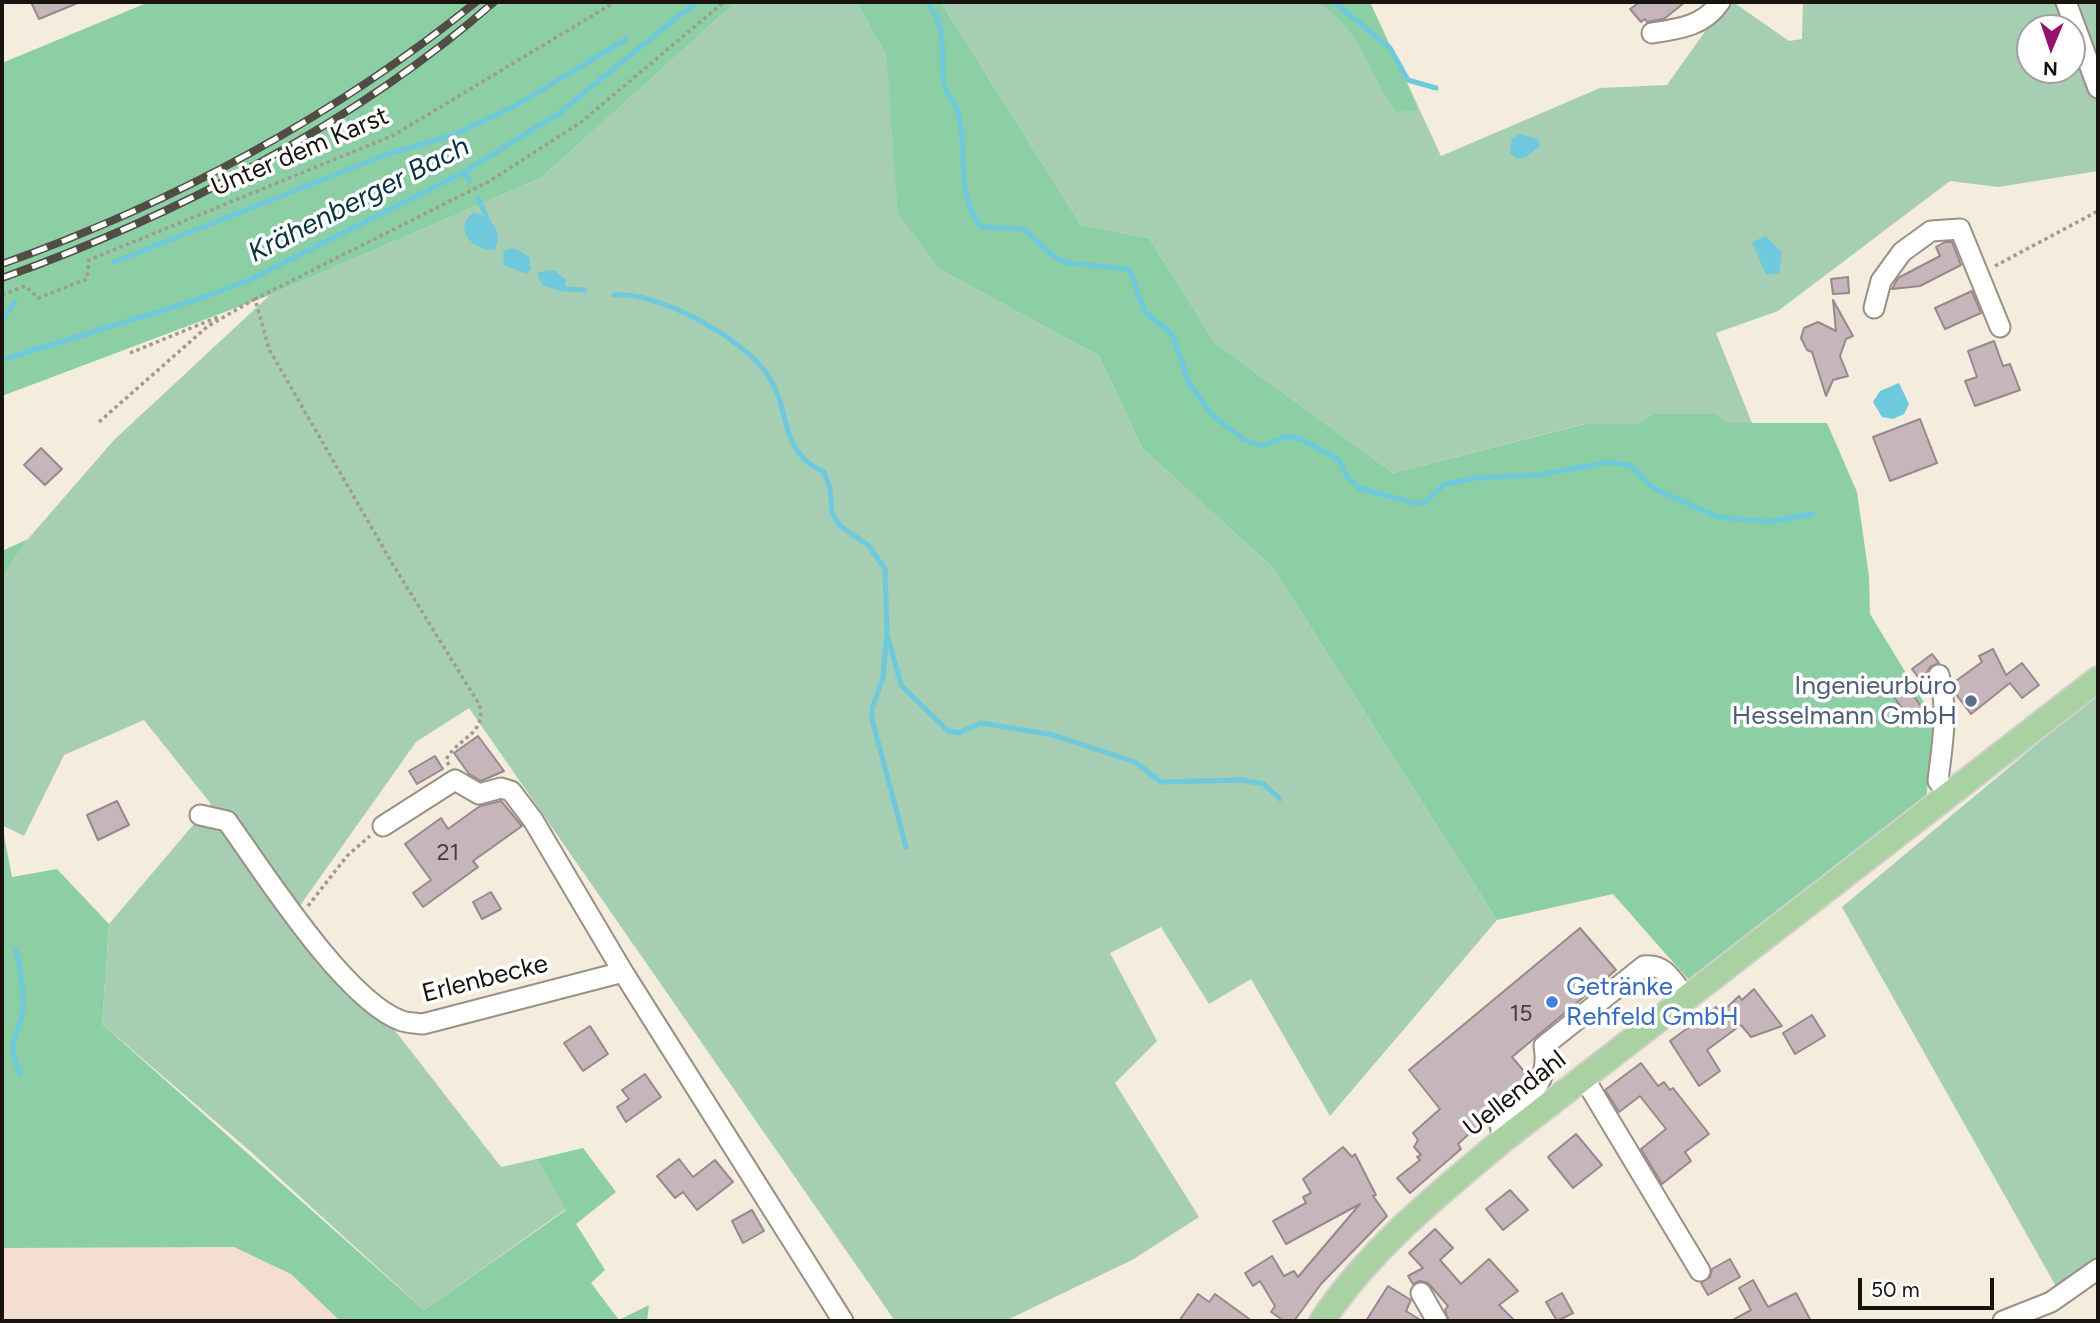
<!DOCTYPE html>
<meta charset="utf-8">
<style>
body{margin:0}
#map{position:relative;width:2100px;height:1323px;overflow:hidden;background:#f4ecdd;font-family:Figtree,sans-serif}
canvas{display:block}
.frame{position:absolute;inset:0;border:4px solid #181510;pointer-events:none}
.north{position:absolute;left:2016px;top:14px;width:70px;height:70px;box-sizing:border-box;background:#fff;border:2px solid #a3a19f;border-radius:50%;rotate:182deg;font-size:19px;font-weight:700;line-height:28px;text-align:center;color:#181510}
.north::after{content:'';display:block;margin:auto;width:24px;height:32px;background:#93126c;clip-path:polygon(50% 0,100% 100%,50% 72%,0 100%)}
.scale{position:absolute;left:1858px;top:1278px;width:136px;height:32px;box-sizing:border-box;border:4px solid #181510;border-top:0;padding-left:9px;font-size:21px;line-height:24px;white-space:nowrap;color:#181510;-webkit-text-stroke:5px #fff;paint-order:stroke}
</style>
<div id="map">
<canvas width="2100" height="1323"></canvas>
<div class="frame"></div>
<div class="north">N</div>
<div class="scale">50 m</div>
</div>
<script>
const ctx = document.querySelector('canvas').getContext('2d');
ctx.lineJoin = 'round';
function fillPath(path, color) { ctx.fillStyle = color; ctx.fill(path, 'evenodd'); }
function strokePath(path, color, width, dash) { ctx.strokeStyle = color; ctx.lineWidth = width; ctx.lineCap = dash ? 'butt' : 'round'; ctx.setLineDash(dash || []); ctx.stroke(path); }
function write(font, color, halo, rows, align = 'center') {
  ctx.font = font + ' Figtree,sans-serif'; ctx.lineWidth = 7; ctx.setLineDash([]); ctx.textBaseline = 'middle'; ctx.strokeStyle = halo; ctx.fillStyle = color; for (const [text, x, y, turn = 0] of rows) {
    ctx.save(); ctx.translate(x, y); ctx.rotate((+turn || 0) * Math.PI / 180); ctx.textAlign = isNaN(turn) ? turn : align; if (halo) ctx.strokeText(text, 0, 0); ctx.fillText(text, 0, 0); ctx.restore();
  }
}
fillPath(new Path2D(`
 M234,1247L291,1273L340,1321H2V1248Z`), '#f4ded0');
fillPath(new Path2D(`
 M736,2H857L886,56L899,213L939,269L1099,356L1142,448L1273,568L1497,920L1330,1116L1251,979L1209,1004L1161,927L1110,953L1157,1041L1115,1083L1199,1217L1132,1260L1005,1321H895L469,708L416,742L299,907L501,1167L537,1159L566,1209L424,1310L250,1151L102,1024L109,924L211,804L144,720L64,755L24,836L2,825V578L28,539L114,440L270,295L541,178Z
 M941,2H1370L1441,156L1600,88L1667,85L1726,2H1733L1789,41L1802,39L1803,2H2098V171L1998,187L1950,181L1778,311L1716,333L1752,423H1726L1653,414L1637,424H1584L1393,473L1215,343L1149,238L1081,225ZM2030,28H2072V70H2030Z
 M2098,693V1282L2058,1290L1842,907Z`), '#a6ceb3');
fillPath(new Path2D(`
 M149,2H736L541,178L270,295L2,396V63Z
 M857,2H941L1081,225L1149,238L1215,343L1393,473L1585,424H1637L1653,414H1716L1726,423H1827L1857,492L1869,576L1870,614L1934,719L1926,802L1693,985L1613,894L1497,920L1273,568L1142,448L1099,356L939,269L898,213L886,56Z
 M1316,2H1370L1418,110L1397,112C1366,72 1363,28 1316,2Z
 M28,539L2,578V551Z
 M2,825L12,877L57,869L109,924L102,1024L424,1310L566,1210L537,1159L583,1148L616,1192L576,1224L605,1270L591,1283L619,1320L649,1305L647,1321H340L291,1274L234,1247L2,1248Z`), '#8dcfa4');
fillPath(new Path2D(`
 M1520,134L1538,139L1540,146L1526,157L1517,159L1510,153L1512,138Z
 M473,213C491,215 504,233 495,250C475,251 451,230 473,213Z
 M1766,236L1782,253L1779,273L1766,275L1752,242Z
 M507,249H517L529,257L531,269L526,274L504,265L503,252Z
 M548,270L555,271L566,280L565,289L561,291L542,285L537,273Z
 M1899,383L1909,404L1904,414L1893,419L1882,417L1873,402L1880,391Z`), '#6fc9dc');
strokePath(new Path2D(`
 M927,2C950,31 939,51 944,84C945,94 955,102 958,112C969,149 954,194 981,227L1024,229L1052,255L1067,263L1129,269L1145,312L1172,334L1189,383L1212,415L1243,439L1261,446L1288,436L1305,441L1339,460L1348,478L1359,488L1414,503H1424L1445,484L1477,478L1538,475L1609,462L1631,466L1653,488L1718,517L1768,522L1812,514
 M1334,2L1390,48L1408,80L1436,88
 M464,172L470,181
 M478,198L487,218
 M114,262L385,155L453,135L515,106L626,39
 M565,289L585,290
 M614,295C660,292 741,337 767,374C793,411 776,450 824,472L830,488L832,513L840,526L868,545L885,569L887,634L901,685L948,731L959,733L981,723L1053,735L1135,762L1161,782L1241,780L1264,784L1280,799
 M2,320L15,302
 M2,360L196,300L249,280L464,172L558,114L696,2
 M886,640L883,678L872,709V719L906,847
 M16,950C20,969 24,986 23,1006C20,1041 3,1036 21,1075`), '#6fc9dc', 5);
const building = new Path2D(`
 M31,2H80L39,19Z
 M1640,2H1685L1664,19L1647,22L1645,19L1641,22L1630,9Z
 M1945,242H1952L1961,265L1920,286L1892,289L1898,278L1940,256L1936,247Z
 M1848,277L1849,293L1833,294L1831,279Z
 M1972,291L1981,313L1945,329L1935,308Z
 M1833,300L1853,336L1846,339L1840,356L1848,376L1833,380L1826,396L1812,352L1807,350L1801,338L1804,328L1818,322L1836,331Z
 M1994,341L2003,366L2010,364L2020,390L1975,406L1965,381L1977,377L1968,351Z
 M1920,419L1937,463L1890,481L1873,437Z
 M41,448L62,469L45,485L24,465Z
 M1993,649L2006,675L2022,663L2039,685L2022,698L2010,683L1971,714L1955,693L1953,683L1982,662L1979,656Z
 M1932,654L1939,663L1930,667L1922,682L1912,669Z
 M1903,681L1925,712L1912,722L1889,690Z
 M478,736L504,771L481,781L469,774L454,753Z
 M435,756L443,769L417,784L409,771Z
 M117,801L129,825L98,840L87,815Z
 M501,801L522,826L473,861L478,867L423,907L413,893L431,880L405,844L441,818L448,829L480,806Z
 M491,892L501,909L482,919L473,902Z
 M1580,928L1616,970L1512,1057L1528,1076L1525,1082L1458,1144L1461,1149L1410,1193L1397,1178L1420,1160L1417,1157L1421,1155L1414,1147L1418,1140L1413,1133L1440,1109L1409,1070Z
 M1754,989L1782,1026L1751,1037L1741,1025L1707,1050L1720,1071L1699,1086L1670,1041L1716,1007L1720,1014L1739,996L1742,1000Z
 M1812,1015L1825,1036L1795,1054L1783,1033Z
 M590,1026L608,1054L583,1071L564,1043Z
 M1641,1063L1658,1086L1664,1082L1670,1090L1673,1088L1709,1134L1685,1152L1691,1161L1662,1184L1641,1149L1666,1129L1640,1096L1619,1112L1605,1090Z
 M645,1074L661,1097L626,1122L617,1107L629,1099L622,1090Z
 M1576,1134L1602,1165L1573,1188L1548,1157Z
 M1343,1147L1352,1157L1355,1154L1376,1195L1373,1196L1387,1216L1321,1284L1294,1321H1284L1271,1312L1275,1306L1260,1281L1253,1286L1245,1273L1272,1256L1284,1276L1294,1271L1298,1277L1360,1204L1286,1244L1273,1221L1306,1203L1303,1197L1311,1193L1303,1179Z
 M679,1159L693,1177L715,1160L733,1182L697,1210L683,1192L675,1198L657,1176Z
 M1510,1190L1528,1210L1503,1230L1486,1209Z
 M752,1210L764,1231L743,1243L732,1221Z
 M1435,1229L1453,1248L1440,1260L1461,1284L1489,1259L1518,1291L1499,1305L1515,1321H1449L1445,1310L1448,1306L1428,1283L1420,1281L1413,1284L1408,1276L1423,1268L1409,1253Z
 M1730,1259L1740,1277L1708,1295L1701,1283L1710,1277L1712,1269Z
 M1753,1280L1768,1307L1796,1293L1811,1321H1731L1751,1310L1739,1288Z
 M1388,1286L1411,1300L1406,1311L1422,1321H1366Z
 M1562,1293L1573,1313L1557,1321L1546,1302Z
 M1198,1294L1209,1302L1215,1294L1252,1321H1179Z`);
fillPath(building, '#c6b5bb');
strokePath(building, '#98888e', 2);
const minor = new Path2D(`
 M2066,2L2098,88
 M1652,33C1679,29 1704,26 1720,2
 M1874,308L1881,281L1902,252L1931,231L1960,229L2000,327
 M1939,675C1949,711 1942,745 1938,781L1949,796
 M200,815L227,821C263,871 345,1001 402,1021C408,1023 416,1023 423,1024L623,972
 M383,826L455,780L479,794L501,788L511,791L533,820L623,972L843,1321
 M1584,1078L1700,1271
 M1503,1140L1499,1120C1526,1097 1551,1086 1544,1046L1644,966C1666,963 1674,983 1686,998
 M1421,1293L1437,1321
 M2003,1321L2051,1302L2098,1269`);
const major = new Path2D(`
 M1322,1321C1370,1249 1437,1195 1503,1140L2098,679`);
strokePath(minor, '#999184', 23);
strokePath(major, '#d1d0cf', 28);
strokePath(new Path2D(`
 M1995,266L2098,211
 M2,295L25,286L38,298L87,279L89,260L394,135L615,2
 M130,353L218,317
 M99,422L208,326L255,299
 M449,765L446,760C457,737 488,735 479,704L392,563L269,349L255,299L488,182L580,123L724,2
 M308,906L347,856L370,836`), '#a09a8f', 3.5, [3.5, 3.5]);
strokePath(minor, '#fff', 19);
strokePath(major, '#a9d1a2', 24);
const rail = new Path2D(`
 M2,264C171,204 336,116 476,2
 M2,278C172,217 358,122 494,2`);
strokePath(rail, '#514d45', 8);
strokePath(rail, '#fff', 5, [16]);
for (const [x, y, r, color] of [
 [1971,701,7,"#5c6f8a"],
 [1552,1002,7,"#3f7fe0"]
]) { const dot = new Path2D(); dot.arc(x, y, r, 0, 2 * Math.PI); ctx.fillStyle = color; ctx.fill(dot); strokePath(dot, '#fff', 2.5); }
write('23px', '#443d3b', null, [
 ["21",448,853],
 ["15",1521,1014]
]);
write('26px', '#181510', '#fff', [
 ["Unter dem Karst",300,152,-23],
 ["Erlenbecke",485,979,-14],
 ["Uellendahl",1515,1094,-38]
]);
write('26px', '#4e5e75', '#fff', [
 ["Ingenieurbüro",1957,686],
 ["Hesselmann GmbH",1957,716]
], 'right');
write('26px', '#366cbe', '#fff', [
 ["Getränke",1566,987],
 ["Rehfeld GmbH",1566,1017]
], 'left');
write('italic 28px', '#06343c', '#fff', [
 ["Krähenberger Bach",359,200,-27]
]);
</script>
